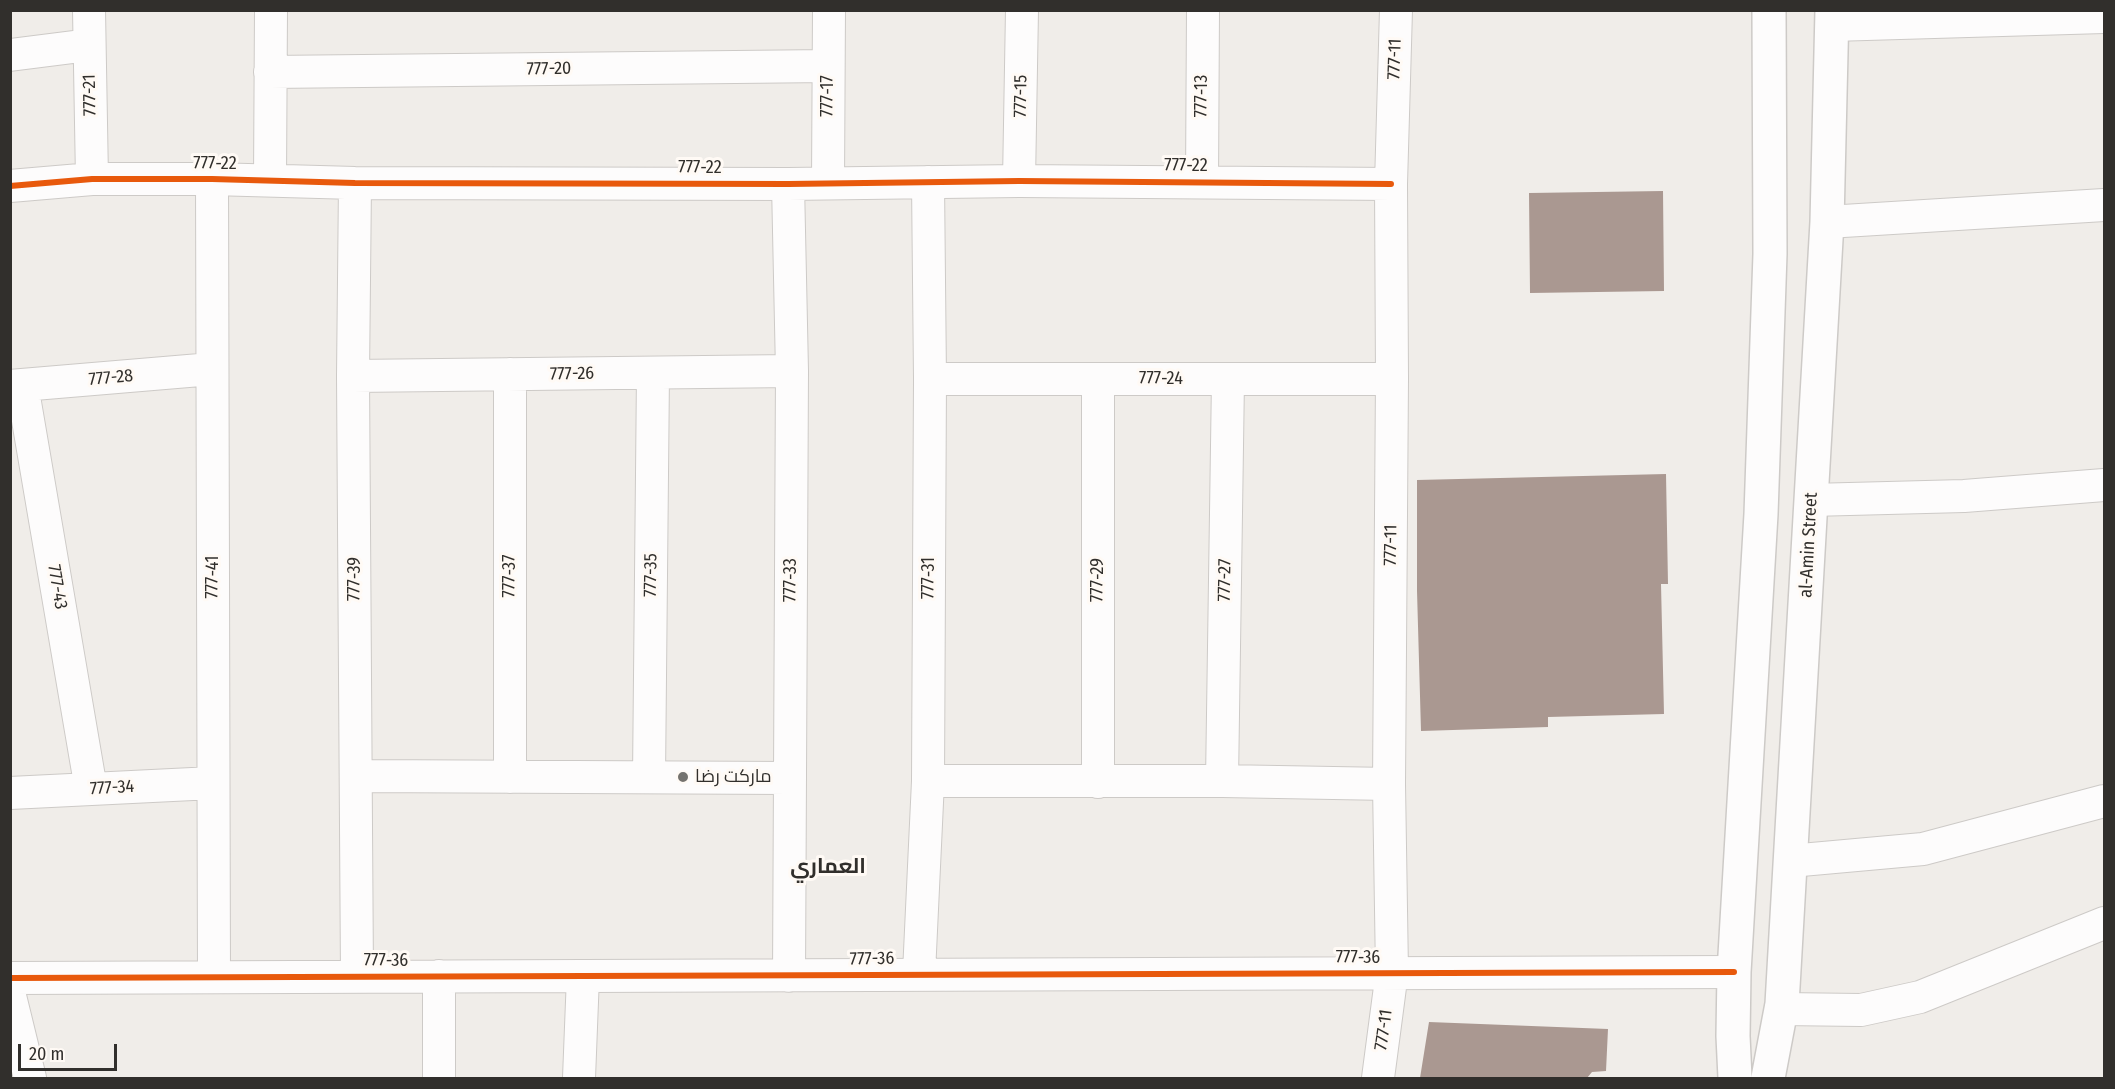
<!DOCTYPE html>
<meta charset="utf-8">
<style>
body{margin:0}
#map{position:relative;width:2115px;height:1089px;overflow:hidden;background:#f0ede9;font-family:"Fira Sans Condensed",sans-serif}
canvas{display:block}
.frame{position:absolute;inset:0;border:12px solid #312f2c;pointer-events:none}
.scale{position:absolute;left:18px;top:1044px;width:99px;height:27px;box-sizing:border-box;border:3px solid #312f2c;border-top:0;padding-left:8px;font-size:18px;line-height:21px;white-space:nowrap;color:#312f2c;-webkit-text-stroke:4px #fffaf5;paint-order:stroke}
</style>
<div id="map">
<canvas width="2115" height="1089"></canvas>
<div class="frame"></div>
<div class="scale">20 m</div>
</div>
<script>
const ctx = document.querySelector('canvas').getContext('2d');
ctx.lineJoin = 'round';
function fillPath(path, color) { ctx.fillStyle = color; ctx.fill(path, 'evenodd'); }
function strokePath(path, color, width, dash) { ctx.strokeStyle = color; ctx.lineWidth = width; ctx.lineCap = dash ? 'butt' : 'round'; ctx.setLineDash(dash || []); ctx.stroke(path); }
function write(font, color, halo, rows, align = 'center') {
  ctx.font = font + ' "Fira Sans Condensed",Cairo,sans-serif'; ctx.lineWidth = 6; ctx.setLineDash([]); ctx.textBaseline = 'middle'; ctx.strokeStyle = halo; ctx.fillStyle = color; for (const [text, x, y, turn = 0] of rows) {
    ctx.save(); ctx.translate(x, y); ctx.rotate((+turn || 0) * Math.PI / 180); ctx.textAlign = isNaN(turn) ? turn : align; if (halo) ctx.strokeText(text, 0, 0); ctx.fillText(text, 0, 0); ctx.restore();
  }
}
fillPath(new Path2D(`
 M1663,191L1664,291L1530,293L1529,193Z
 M1666,474L1668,584H1661L1664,714L1548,717V727L1421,731L1417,591V480Z
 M1429,1022L1608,1029L1606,1071L1592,1072L1587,1078H1420Z`), '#aa9891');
const minor = new Path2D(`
 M89,10L92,179
 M1832,25L2104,17
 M10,55L89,45
 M270,72L828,66
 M212,179L214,976
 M270,179L271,10
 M1019,181L1022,10
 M1202,181L1203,10
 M828,182L829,10
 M355,183L353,376L357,976
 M788,184L792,371L789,976
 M10,186L92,179H212L355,183L788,184L1019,181L1391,184
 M1827,222L2104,205
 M510,374V777
 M353,376L792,371
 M930,379H1392
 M22,385L91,789
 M10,386L212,369
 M1811,500L1964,496L2104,485
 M357,776L790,778
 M649,777L653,373
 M928,781H1222L1389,784
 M1222,781L1228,379
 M1098,782V379
 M10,793L213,783
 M1790,861L1923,849L2104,801
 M919,973L928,781L930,379L928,182
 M10,978L1734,972
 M10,996L30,1078
 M1781,1009L1861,1010L1920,997L2104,923
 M439,1078V976
 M579,1078L583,976
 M1378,1078L1392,972L1389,784L1392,379L1391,184L1396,10`);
const major = new Path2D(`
 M1735,1078L1733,1036L1734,972L1761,514L1770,254L1769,10
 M1768,1078L1782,1004L1827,222L1832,10`);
strokePath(minor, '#cdcac7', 34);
strokePath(major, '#cdcac7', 36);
strokePath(minor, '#fdfcfc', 32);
strokePath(major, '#fdfcfc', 33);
strokePath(new Path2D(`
 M10,186L92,179H212L355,183L788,184L1019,181L1391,184
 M10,978L1734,972`), '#e8590c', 6);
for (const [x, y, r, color] of [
 [683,777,6,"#74726e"]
]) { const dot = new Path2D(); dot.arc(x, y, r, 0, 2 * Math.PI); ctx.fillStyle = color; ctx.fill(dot); strokePath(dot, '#fffaf5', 2); }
write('18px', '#312f2c', '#fffaf5', [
 ["777-11",1395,59,-88],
 ["777-20",549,69,-1],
 ["777-21",90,95,-91],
 ["777-17",828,96,-90],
 ["777-15",1021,96,-89],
 ["777-13",1202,96,-90],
 ["777-22",215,164],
 ["777-22",1186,166],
 ["777-22",700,168],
 ["777-26",572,374,-1],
 ["777-28",111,378,-5],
 ["777-24",1161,379],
 ["777-11",1391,545,-89],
 ["al-Amin Street",1809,545,-87],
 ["777-35",651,575,-89],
 ["777-37",510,576,-90],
 ["777-41",213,577,-90],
 ["777-31",929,578,-90],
 ["777-39",355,579,-90],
 ["777-33",791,580,-90],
 ["777-29",1098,580,-90],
 ["777-27",1225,580,-89],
 ["777-43",57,587,80],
 ["777-34",112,788,-3],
 ["777-36",1358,958],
 ["777-36",872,959,-1],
 ["777-36",386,961],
 ["777-11",1384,1030,-82]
]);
write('18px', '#312f2c', '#fffaf5', [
 ["ماركت رضا",695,777]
], 'left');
write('bold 21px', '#312f2c', '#fffaf5', [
 ["العماري",828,867]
]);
</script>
